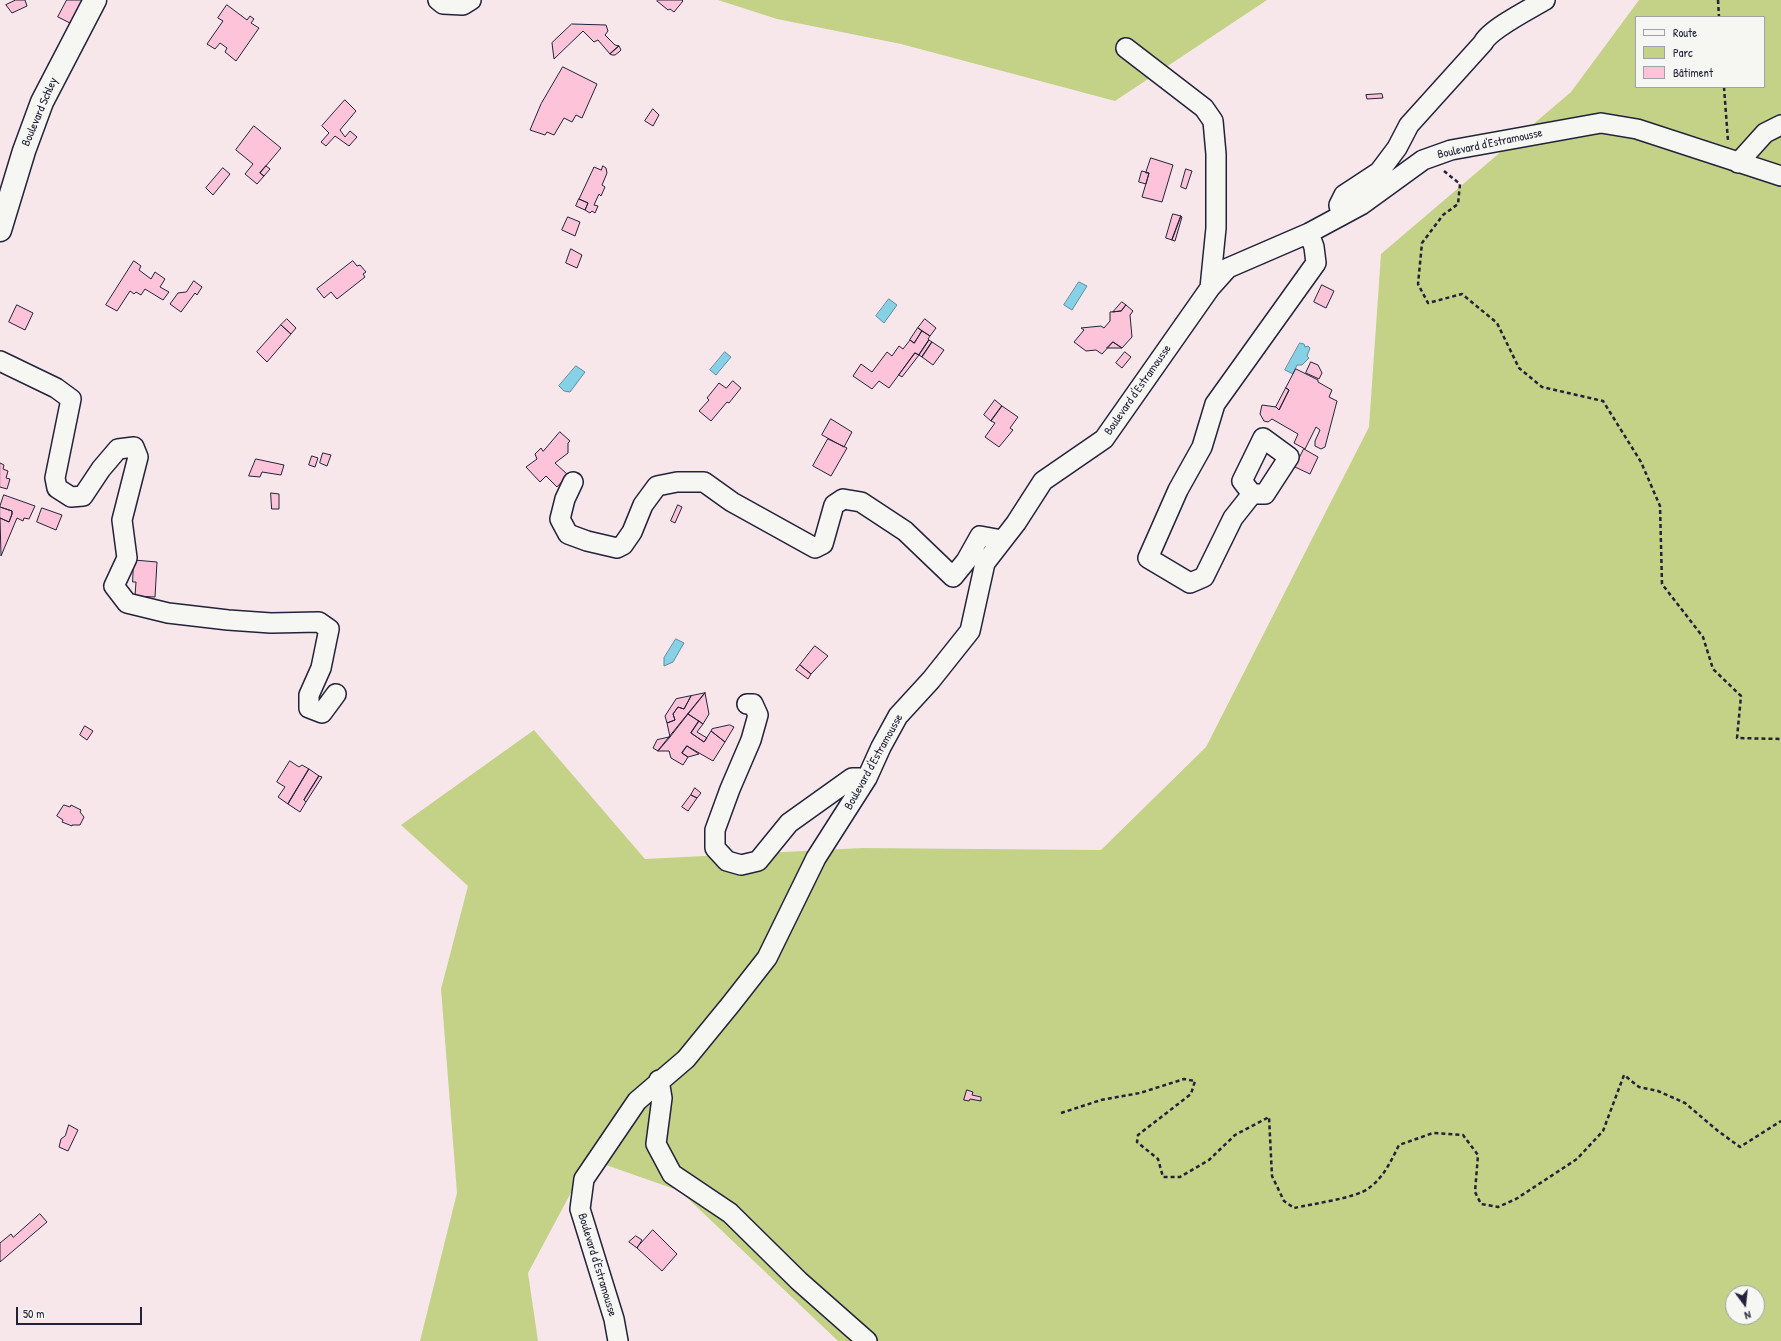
<!DOCTYPE html>
<meta charset="utf-8">
<style>
body{margin:0}
#map{position:relative;width:1781px;height:1341px;overflow:hidden;background:#f8e7ea;font-family:"Patrick Hand",sans-serif}
canvas{display:block}
.legend{position:absolute;left:1635px;top:16px;width:130px;height:72px;box-sizing:border-box;background:#f6f6f2;border:1px solid #a1a1a9;margin:0;padding:5px 7px;list-style:none;font-size:12px;color:#22223b}
.legend li{display:flex;align-items:center;gap:8px;height:20px}
.legend b{width:20px;border:1px solid #a1a1a9}
.north{position:absolute;left:1725px;top:1285px;width:40px;height:40px;box-sizing:border-box;background:#f6f6f2;border:1px solid #a1a1a9;border-radius:50%;rotate:165deg;font-size:11px;font-weight:700;line-height:16px;text-align:center;color:#22223b}
.north::after{content:'';display:block;margin:auto;width:14px;height:18px;background:#22223b;clip-path:polygon(50% 0,100% 100%,50% 72%,0 100%)}
.scale{position:absolute;left:16px;top:1307px;width:126px;height:18px;box-sizing:border-box;border:2px solid #22223b;border-top:0;padding-left:5px;font-size:12px;line-height:14px;white-space:nowrap;color:#22223b;-webkit-text-stroke:3px #f6f6f2;paint-order:stroke}
</style>
<div id="map">
<canvas width="1781" height="1341"></canvas>
<ul class="legend">
<li><b style="height:5px;background:#f6f6f2"></b>Route</li>
<li><b style="height:11px;background:#c3d286"></b>Parc</li>
<li><b style="height:11px;background:#fdc4d9"></b>Bâtiment</li>
</ul>
<div class="north">N</div>
<div class="scale">50 m</div>
</div>
<script>
const ctx = document.querySelector('canvas').getContext('2d');
ctx.lineJoin = 'round';
function fillPath(path, color) { ctx.fillStyle = color; ctx.fill(path, 'evenodd'); }
function strokePath(path, color, width, dash) { ctx.strokeStyle = color; ctx.lineWidth = width; ctx.lineCap = dash ? 'butt' : 'round'; ctx.setLineDash(dash || []); ctx.stroke(path); }
function write(font, color, halo, rows, align = 'center') {
  ctx.font = font + ' "Patrick Hand",sans-serif'; ctx.lineWidth = 3; ctx.setLineDash([]); ctx.textBaseline = 'middle'; ctx.strokeStyle = halo; ctx.fillStyle = color; for (const [text, x, y, turn = 0] of rows) {
    ctx.save(); ctx.translate(x, y); ctx.rotate((+turn || 0) * Math.PI / 180); ctx.textAlign = isNaN(turn) ? turn : align; if (halo) ctx.strokeText(text, 0, 0); ctx.fillText(text, 0, 0); ctx.restore();
  }
}
fillPath(new Path2D(`
 M718,0H1267L1115,101L901,44L777,19Z
 M1639,0H1781V1341H838L680,1191L589,1159L528,1273L538,1341H420L457,1193L441,989L468,886L401,825L534,730L645,859L863,848L1101,850L1206,747L1369,427L1381,254L1571,92ZM1636,17H1764V87H1636ZM1733,1293H1757V1317H1733Z`), '#c3d286');
const water = new Path2D(`
 M1079,282L1087,286L1072,310L1064,305Z
 M889,299L897,305L884,323L876,316Z
 M1300,343L1304,344L1305,347L1308,346L1310,348L1307,356L1309,358L1302,365H1297L1293,374L1285,370Z
 M725,352L731,357L716,375L710,370Z
 M576,366L585,372L570,392L564,391L559,386Z
 M676,639L684,643L673,662L664,666V658Z`);
fillPath(water, '#86d1e6');
strokePath(water, '#5e8ba2', 1);
const building = new Path2D(`
 M16,0H25L27,6L12,13L6,5Z
 M67,0H89L72,24L58,17Z
 M658,0H682L683,1L674,12L670,9L668,10L657,1Z
 M227,5L247,20L250,16L254,19L251,23L259,28L236,61L225,52L227,48L220,43L215,49L207,44L223,21L218,18Z
 M572,24L606,25L608,31L605,35L615,45L619,46L610,54L598,40L594,42L583,31L554,59L552,43Z
 M619,46L621,50L619,52L615,55H612L610,54Z
 M563,67L597,84L582,118L576,115L572,122L564,118L554,135L547,132L545,135L530,130L541,104Z
 M1382,94L1383,98L1367,99L1366,95Z
 M345,100L356,111L340,130L345,137L350,131L357,137L349,146L335,136L326,146L321,142L329,133L322,126Z
 M653,109L659,115L653,126L645,121Z
 M254,126L281,148L260,173L264,176L257,184L245,174L253,164L236,150Z
 M1151,158L1173,165L1162,202L1142,197L1149,173H1146Z
 M266,166L270,169L264,176L260,173Z
 M603,166L606,168L607,173L602,185L605,187L601,196L599,194L594,205L598,206L595,213L592,211L590,213L585,210L588,203L579,199L594,167L601,170Z
 M223,168L230,174L213,195L206,188Z
 M1186,169L1192,171L1186,189L1181,187Z
 M1142,171L1149,173L1146,184L1139,182Z
 M579,199L588,203L585,210L576,206Z
 M1173,214L1181,216L1172,240L1166,238Z
 M1181,216L1182,217L1175,241L1172,240Z
 M568,217L580,222L575,236L562,230Z
 M571,249L582,255L577,268L566,263Z
 M134,261L141,266L139,270L151,279L155,272L165,279L160,287L169,292L163,300L145,289L141,295L136,292L134,294L130,291L117,311L106,305Z
 M353,261L357,266L360,265L366,272L363,274L365,277L337,299L331,292L324,298L317,289Z
 M194,281L202,287L197,295L195,293L181,312L170,304L178,293L186,292Z
 M1322,285L1334,291L1326,308L1314,302Z
 M1122,302L1126,305L1121,311L1113,312Z
 M17,305L33,313L25,330L9,322Z
 M1126,305L1133,311L1130,315L1132,337L1122,348L1113,342L1102,354L1096,350L1086,351L1074,342L1084,330L1081,328L1101,326L1104,328L1110,321V312L1121,311Z
 M287,319L296,328L291,334L281,325Z
 M925,319L936,328L930,336L918,328Z
 M281,325L291,334L267,362L257,352Z
 M918,328L922,331L914,343L910,340Z
 M922,331L930,336L928,339L929,340L919,355L915,353L889,388L879,381L872,389L853,376L861,364L872,372L887,352L892,356L899,346L903,349L910,340L914,343Z
 M929,340L932,342L922,357L919,355Z
 M932,342L944,350L933,365L922,357Z
 M1113,342L1122,348H1107Z
 M1125,352L1131,357L1122,368L1116,363Z
 M915,353L919,355L902,377L899,375Z
 M1311,362L1318,365L1322,373L1319,379L1306,373Z
 M1296,369L1318,380V382L1332,390L1329,397L1337,401L1325,447L1321,449L1315,446V441L1320,430L1316,427L1305,449L1294,443L1298,434L1272,419L1268,422L1264,421L1260,414L1262,405L1276,407L1279,410L1289,390L1286,388Z
 M733,381L741,388L729,403L727,402L711,421L699,411L709,400L707,398L719,383L726,388Z
 M1286,388L1289,390L1279,410L1276,407Z
 M995,400L1002,406L991,421L984,415Z
 M1002,406L1018,417L1010,428L1013,430L999,447L985,437L995,423L991,421Z
 M831,419L852,432L844,447L822,435Z
 M560,432L570,441L568,443V453L555,463L568,475L557,487L546,476L540,482L526,467L537,459L535,454L541,448L543,451Z
 M828,439L847,448L831,476L813,466Z
 M1304,449L1318,457L1310,474L1295,467Z
 M323,453L331,455L327,466L320,463Z
 M312,456L318,458L315,467L309,465Z
 M256,459L284,465L281,475L262,472L260,477L249,476Z
 M0,463L4,465L3,469L8,471L6,478L10,479L7,489L0,487Z
 M271,493L279,494V509H272Z
 M4,495L35,506L29,519L24,518L23,521L17,518L1,556L0,518L9,522L12,514V511L0,507Z
 M678,505L682,507L675,523L671,521Z
 M0,507L12,511V514L9,522L0,518Z
 M42,508L62,515L56,530L37,522Z
 M134,560L157,562L155,597L135,596L136,582H133Z
 M815,646L828,656L811,674L800,665Z
 M800,665L811,674L808,679L796,670Z
 M705,693L688,714L670,737L667,723L675,720L673,714L678,707L684,709L691,696Z
 M705,693L709,714L703,724L688,714Z
 M691,696L684,709L678,707L673,714L675,720L667,723L665,716L676,699Z
 M688,714L699,721L691,733L704,742L711,731L725,742L713,761L687,746L682,753L688,757L683,765L671,758L669,751H658Z
 M699,721L703,724L697,732L707,738L704,742L691,733Z
 M730,725L734,727L725,742L711,731L712,729Z
 M85,726L93,731L87,740L80,735Z
 M670,737L658,751L653,748L657,740Z
 M687,746L699,754L688,757L682,753Z
 M290,761L299,767L302,765L309,769L288,804L278,797L285,787L277,782Z
 M309,769L319,776L304,800L306,802L300,812L288,804Z
 M319,776L322,777L306,802L304,800Z
 M695,788L701,793L697,798L691,795Z
 M691,795L697,798L688,811L682,807Z
 M64,805L70,807L71,805L81,810L80,812L84,817L80,825H72V826L62,822L63,820L57,816Z
 M967,1090L973,1092L972,1095L981,1097V1101L970,1099L969,1101L964,1100Z
 M69,1125L78,1130L68,1151L59,1147L61,1139L65,1136Z
 M40,1214L47,1222L0,1262V1243L11,1234L13,1237Z
 M653,1230L677,1254L662,1271L637,1248Z
 M636,1236L642,1240L637,1248L629,1242Z`);
fillPath(building, '#fdc4d9');
strokePath(building, '#22223b', 1);
const minor = new Path2D(`
 M438,0L443,4L463,5L471,0
 M1126,48L1204,108L1213,121L1216,154V228L1210,288
 M1738,163L1765,133L1781,125
 M1341,215L1339,205L1344,195L1379,172L1397,148L1409,125L1483,43C1490,29 1530,9 1545,0
 M0,361L56,388L71,399L55,478L57,488L71,497L83,496L101,469L118,449L134,447L138,457L122,520L127,558L114,586L127,603L168,613L228,620L271,623L319,622L329,629L321,668L309,695V708L322,713L336,694
 M573,482L565,499L560,519L568,534L587,541L617,548L623,545L632,532L643,505L657,486L677,482H704L732,502L815,548L823,544L834,505L843,499L861,502L905,531L953,577L966,561L980,536L1002,540
 M1252,494L1242,481L1263,438L1289,457L1265,494H1252L1233,518L1204,577L1190,583L1148,558L1178,490L1202,447L1215,404L1316,263L1314,247L1309,233
 M747,704H753L758,715L751,740L730,789L715,830V848L727,861L741,865L758,861L789,823L852,778H867
 M659,1080L662,1098L656,1144L672,1174L730,1213L799,1281L867,1341
 M618,1341L614,1319L580,1209L584,1179L637,1101L686,1059L731,1004L767,958L816,858L867,778L881,747L898,716L931,680L970,631L985,563L1016,523L1043,481L1104,439L1210,288L1228,268L1309,233L1361,205L1423,160L1451,150L1601,123L1637,129L1781,176`);
const major = new Path2D(`
 M0,230L24,151L42,102L95,0`);
strokePath(minor, '#22223b', 22);
strokePath(major, '#22223b', 25);
strokePath(new Path2D(`
 M1718,0L1719,17
 M1724,87L1728,141
 M1444,171L1460,184L1458,204L1443,215L1422,243L1418,284L1428,303L1462,294L1497,323L1519,368L1542,387L1603,401L1641,462L1660,506L1662,584L1703,637L1713,669L1741,696L1737,738L1781,739
 M1061,1113L1101,1100L1140,1093L1184,1079L1195,1081L1191,1094L1138,1135L1137,1142L1158,1159L1163,1177H1180L1209,1160L1235,1135L1269,1117L1272,1176L1284,1201L1294,1208C1311,1204 1357,1198 1369,1188C1384,1177 1391,1161 1399,1145L1433,1133L1463,1135L1478,1155L1475,1192L1481,1204L1498,1207L1516,1199L1577,1159L1603,1131L1624,1075L1639,1087L1658,1091L1685,1103L1718,1131L1740,1147L1781,1121`), '#22223b', 2.5, [4, 3]);
strokePath(minor, '#f6f6f2', 19);
strokePath(major, '#f6f6f2', 22);
write('12px', '#22223b', '#f6f6f2', [
 ["Boulevard Schley",40,112,-67],
 ["Boulevard d'Estramousse",1490,144,-12],
 ["Boulevard d'Estramousse",1138,390,-55],
 ["Boulevard d'Estramousse",874,762,-61],
 ["Boulevard d'Estramousse",597,1265,73]
]);
</script>
